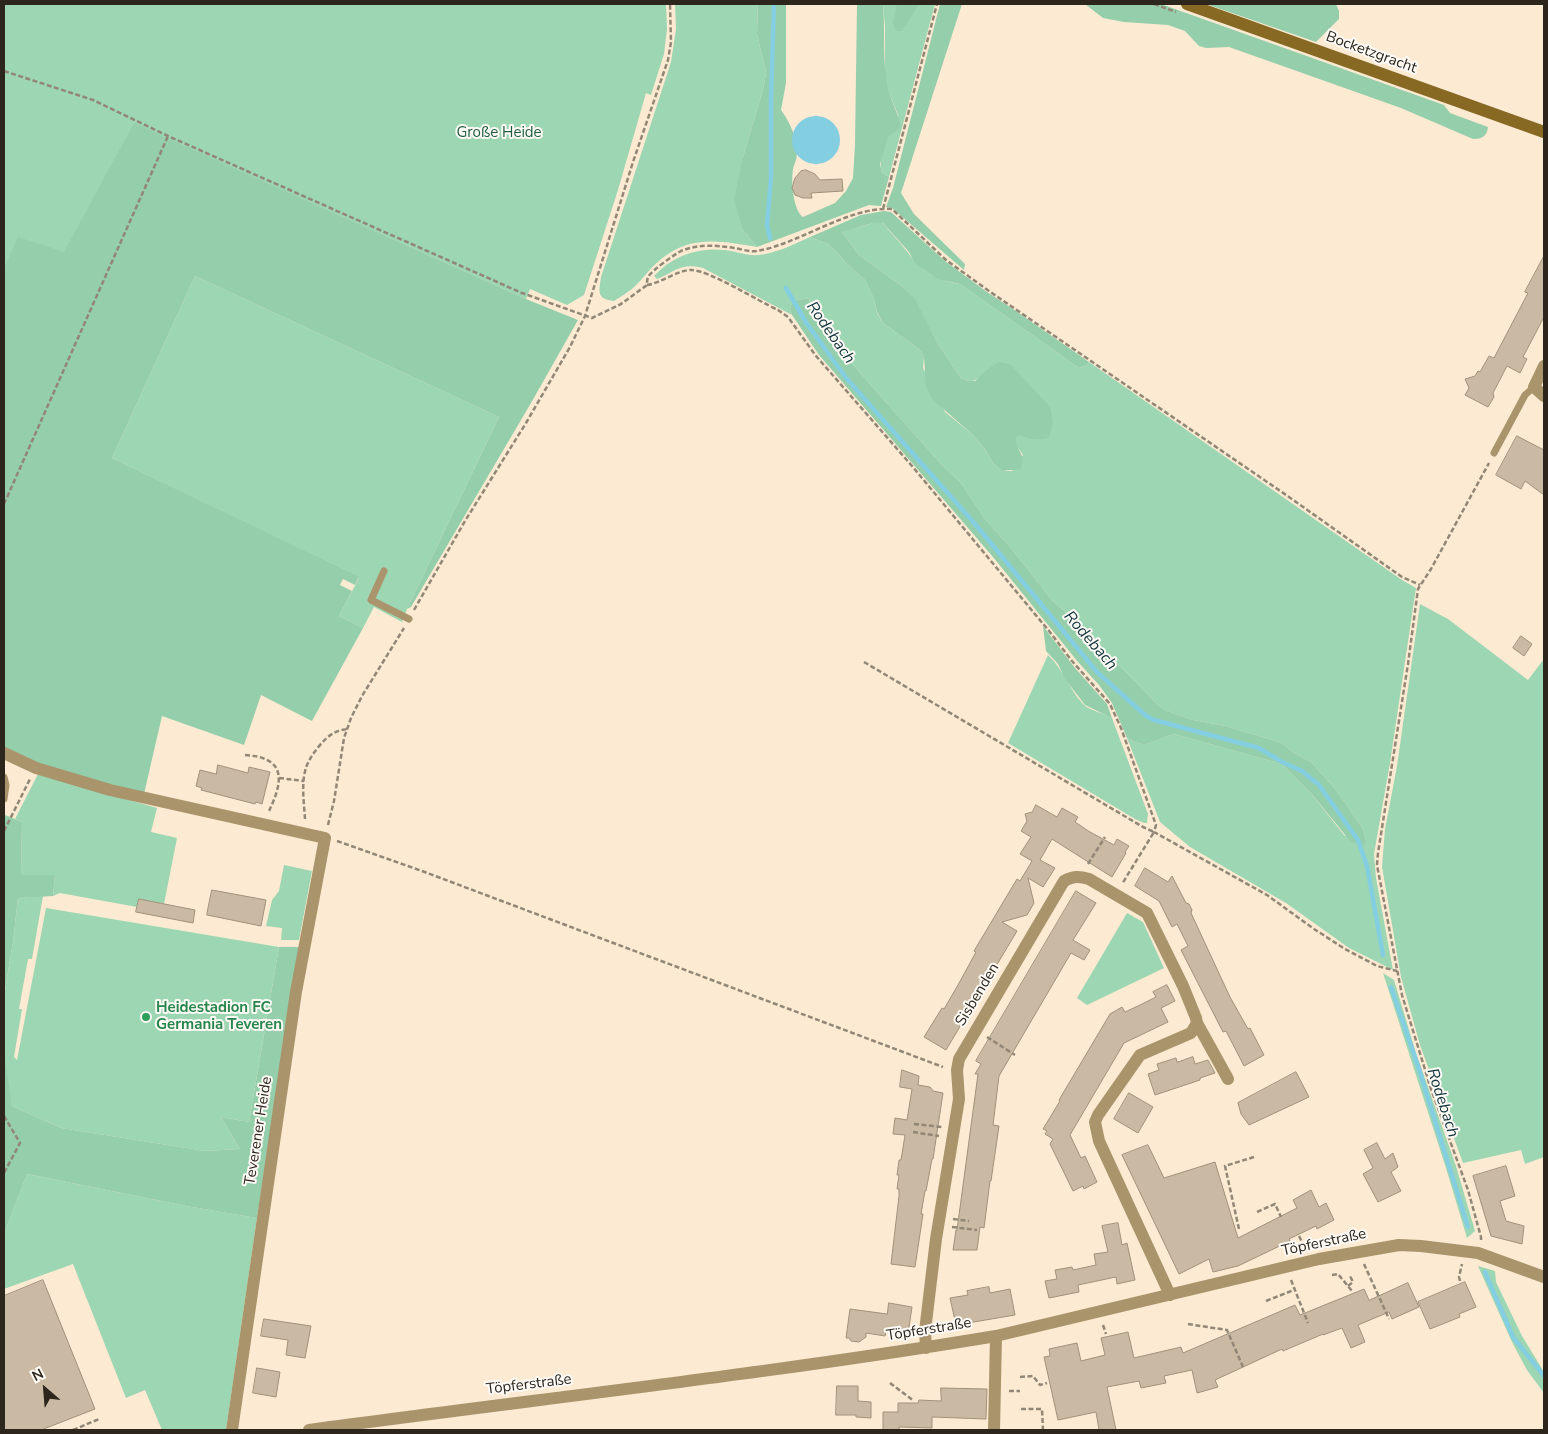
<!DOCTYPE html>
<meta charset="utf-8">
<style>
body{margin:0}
#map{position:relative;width:1548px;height:1434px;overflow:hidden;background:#fcead2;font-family:"Nunito Sans",sans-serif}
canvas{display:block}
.frame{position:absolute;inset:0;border:5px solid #2c261c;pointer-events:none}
.north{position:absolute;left:20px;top:1364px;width:50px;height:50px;-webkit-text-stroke:4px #fefaf5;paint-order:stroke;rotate:333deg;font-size:14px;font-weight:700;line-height:20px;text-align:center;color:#2c261c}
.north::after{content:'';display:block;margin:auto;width:18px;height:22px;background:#2c261c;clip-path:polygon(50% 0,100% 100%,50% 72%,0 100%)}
</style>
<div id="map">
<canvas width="1548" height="1434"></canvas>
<div class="frame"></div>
<div class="north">N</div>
</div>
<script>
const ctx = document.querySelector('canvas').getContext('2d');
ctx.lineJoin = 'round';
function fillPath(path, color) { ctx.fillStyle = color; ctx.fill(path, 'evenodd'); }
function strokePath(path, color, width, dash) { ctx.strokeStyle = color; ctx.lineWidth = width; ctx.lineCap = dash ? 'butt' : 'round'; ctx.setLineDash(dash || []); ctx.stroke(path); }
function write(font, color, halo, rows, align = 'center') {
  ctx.font = font + ' "Nunito Sans",sans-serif'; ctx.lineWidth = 4; ctx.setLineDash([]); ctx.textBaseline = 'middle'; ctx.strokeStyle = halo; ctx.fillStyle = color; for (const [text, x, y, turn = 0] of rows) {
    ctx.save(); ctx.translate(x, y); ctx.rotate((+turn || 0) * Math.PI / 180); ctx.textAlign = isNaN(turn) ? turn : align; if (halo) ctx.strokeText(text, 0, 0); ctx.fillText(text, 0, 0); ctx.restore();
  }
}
fillPath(new Path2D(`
 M4,4H666L667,29L664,54L651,95L646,93L618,190L584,295L567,305L530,289L526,299L162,136L4,493Z
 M675,4H758L757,34L766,72L764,86L743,157V230L757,247C722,241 690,234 660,260C650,268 643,279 633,288C627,293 620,297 614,301C596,299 599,291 601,277L671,62L676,29Z
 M883,4H935L889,177L882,173C877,153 890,133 898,115L888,90L885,77V27Z
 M880,221C885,224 889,231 893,235C917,261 921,278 960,284L1079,368L1087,365L1089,362L1402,580L1416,588L1390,763L1374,854L1376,878L1393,970L1349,948L1286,903L1190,847L1160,822L1127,738C1132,740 1138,744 1143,744C1150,745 1165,736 1174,734L1282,764L1310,792L1344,835L1363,846L1366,840L1363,829L1337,791L1311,762L1291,751L1282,743L1225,726L1193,720L1167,711L1158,705L1087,632L1052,600L1010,547L985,519L961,483L941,464L829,338L813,317L809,298L793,301L790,308L792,315L703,268C681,262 675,272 657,279L654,276C672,256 698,247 724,250C737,251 745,256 759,255C777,253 794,244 810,237L828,244L837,252L845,262L865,280L874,299L877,313L883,323L919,349L924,357L923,368L945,412L972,434L985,449L993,463L1002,471H1012L1023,455L1015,444L1016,436L1020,435L980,377C973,382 969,382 961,378L938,344L914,299L903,287L859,255L842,232Z
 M195,276L499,417L407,609L402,622L374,607L363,628L339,616L359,578L112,458Z
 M1420,604L1448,619L1528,680L1544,659V1157L1525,1164L1521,1150L1463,1163L1420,1045L1401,977L1382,867L1385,829L1397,766Z
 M1048,655C1063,669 1069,689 1083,704C1091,712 1103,712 1112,718L1148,814L1147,823H1144L1135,819L1008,743Z
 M38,774L157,808L151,832L177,838L164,904L139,899L137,907L60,893L53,896L55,875H21L22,822L15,819Z
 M284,865L312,871L299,940H281L282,928L266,926L272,900L279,891Z
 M43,896L32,959H28L19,1009H22L14,1057L17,1060L46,908L279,947L249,1122L221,1117L240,1149L205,1151L61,1128L12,1106L4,1062V996L13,942L18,898Z
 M1127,913L1143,922L1164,968L1087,1005L1077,998Z
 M1383,973L1394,980L1416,1053L1456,1166L1475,1231L1467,1238L1446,1168Z
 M27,1174L186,1206L257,1218L226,1430H162L145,1390L126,1398L73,1264L4,1289V1234Z
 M1478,1266L1495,1271L1496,1282L1522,1336L1544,1372V1393L1527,1370L1512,1342Z`), '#9dd6b3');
fillPath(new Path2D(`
 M758,4H786V83L781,110C790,122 797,138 797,154C797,159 794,164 793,169C791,181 793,210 803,217L835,203L846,191L853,178L855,145L857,4H883C885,28 883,54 886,78C888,95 897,110 901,127L888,137L880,164L882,173L889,177L881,206L869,205L757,247L743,230L734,200L743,157L764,86L766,72L757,34Z
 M897,4H919L902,31H896L893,23Z
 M940,4H962L901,193L914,214L965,264L964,270L892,208L886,207L893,188Z
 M1085,4H1161L1444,105L1450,113L1488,127C1487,136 1482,139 1473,139L1401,108L1229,47L1206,48L1199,46L1185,31L1168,25L1124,22L1103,18Z
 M1206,4H1336L1339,11V19L1316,42Z
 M134,123L526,299L578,320L531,403L411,607L407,609L499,417L195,276L112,458L359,577L355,585L343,579L340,585L352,591L339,616L363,628L312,721L261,695L244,745L162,716L144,794L38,764L4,749V269L18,237L64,252Z
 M884,211L891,212L945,261L987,292L1016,311L1089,362L1087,365L1079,368L960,284L937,279L927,272L915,263L909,252L883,223C875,220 853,230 842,232L859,255L903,287L915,299L938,344L961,378L968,381H975L988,369L998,362L1010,364L1050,407L1053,422L1049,438C1040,440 1028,440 1020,435L1016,437C1014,450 1029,456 1020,469L1002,471L993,463L985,449L972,434L933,400L926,387L924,357L919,349L883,323L877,312L874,299L865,280L845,262L837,252L828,244L810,237L861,215Z
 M809,298L813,317L829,338L941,464L961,483L985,519L1010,547L1052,600L1087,632L1158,705L1167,711L1193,720L1225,726L1282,743L1291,751L1311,762L1337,791L1363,829L1366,840L1364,846L1351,842L1310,792L1282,764L1174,734C1165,736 1150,745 1143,744C1138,744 1132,740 1127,738L1112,703L1099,685L1078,662L993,557L819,355L792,315L790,308L793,301Z
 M1043,626L1075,668L1107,704L1112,718L1085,705L1065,679L1058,664L1046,651Z
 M5,815L22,822L21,875H55L53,896L18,898L13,942L4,996V819Z
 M279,947H299L257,1218L186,1206L27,1174L4,1234V1052L12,1106L61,1128L205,1151L240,1149L221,1117L249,1122Z`), '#94ceab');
fillPath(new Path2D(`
 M792 140a24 24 0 1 1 48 0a24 24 0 1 1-48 0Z`), '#84cee1');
strokePath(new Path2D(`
 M770,238L767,225L771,178V99L774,4
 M786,288L807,324L847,379L975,524L1097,672L1145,715L1154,720L1259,748L1282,762L1302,771L1319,785L1358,840L1367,866L1383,955
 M1391,987L1418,1066L1468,1227
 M1485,1272L1513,1337L1544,1376`), '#84cee1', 4.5);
const building = new Path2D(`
 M806,170L815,174L820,180L842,179L843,191L811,193L812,198H803L795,195L792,188L795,178L801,171Z
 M1544,256V317L1523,357L1527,359L1520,373L1507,366L1493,393L1494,397L1488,407L1465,395L1469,388L1465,379L1475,376L1478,371L1480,372L1489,356L1494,358L1528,293L1525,292Z
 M1517,436L1544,450V495L1525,481L1521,489L1496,475Z
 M1521,636L1532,644L1524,656L1513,648Z
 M218,765L248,773L249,767L270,772L262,804L256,802L255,804L201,790L202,788L196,786L200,770L216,774Z
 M1036,805L1057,817L1062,808L1078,817L1075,822L1090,832L1114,845L1117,839L1129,846L1125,852L1126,853L1112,877L1052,839L1040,860L1055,868L1043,887L1028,878L1034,903L1027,915L1002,922L1017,931L946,1050L924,1037L942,1008L944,1009L958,985L976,952L974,951L1017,879L1020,881L1032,861L1020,854L1031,837L1021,831L1027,821L1025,814L1032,812Z
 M1145,868L1168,882L1172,876L1186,903L1189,904L1192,910L1191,913L1230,997L1248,1029L1250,1028L1264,1055L1244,1066L1226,1031L1223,1032L1181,950L1188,946L1177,924L1172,927L1159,901L1135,886Z
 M212,890L266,900L261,926L207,915Z
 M1076,891L1096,903L1073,940L1090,950L1084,960L1071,953L999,1076L993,1125L999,1126L991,1181H990L984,1228L980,1227L977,1250H953L956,1230H957L978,1074H975L981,1064L976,1061Z
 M139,899L195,910L193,923L136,912Z
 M1167,985L1175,1001L1161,1008L1168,1022L1124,1043L1070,1135L1081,1158L1085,1156L1097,1182L1084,1189L1083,1186L1073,1191L1050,1144L1053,1139L1045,1134L1047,1131L1043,1129L1060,1101L1059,1100L1110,1014L1122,1007L1125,1012L1140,1005L1156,997L1153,992Z
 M1193,1057L1195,1064L1208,1060L1215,1073L1200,1078V1080L1155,1095L1148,1074L1159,1070L1157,1064L1176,1058L1177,1062Z
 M902,1070L919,1076L918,1085L930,1087L933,1091L943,1093L933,1159H932L926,1191H925L921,1214H923L915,1267L891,1264L899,1196V1189H897L899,1175H897L899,1160H901L905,1135L893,1134L895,1118L907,1120L912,1089L900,1087Z
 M1296,1072L1309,1097L1249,1125L1241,1114L1238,1103Z
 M1129,1093L1153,1107L1138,1133L1114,1119Z
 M1377,1143L1385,1159L1393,1153L1398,1167L1391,1172L1401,1191L1378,1202L1363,1174L1373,1168L1364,1150Z
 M1148,1145L1164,1178L1215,1162L1238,1238L1297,1208L1293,1200L1311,1190L1319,1207L1326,1203L1334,1220L1317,1229L1316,1226L1289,1239L1290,1241L1238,1266L1213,1272L1209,1259L1179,1274L1122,1155Z
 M1506,1166L1515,1196L1500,1201L1506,1221L1524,1226L1522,1244L1491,1236L1473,1176Z
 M1118,1223L1122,1245L1127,1243L1135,1280L1117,1284L1116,1277L1078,1285L1079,1292L1049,1298L1045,1281L1057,1279L1055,1270L1072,1267L1073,1270L1096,1265L1094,1254L1108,1252L1102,1226Z
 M43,1280L95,1409L41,1430H4V1296Z
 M1465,1282L1476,1307L1459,1314L1460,1317L1430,1329L1418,1302Z
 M1408,1283L1419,1307L1392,1319L1389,1312L1358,1325L1365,1342L1351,1348L1342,1328L1323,1335V1334L1283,1351L1282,1349L1215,1380L1218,1387L1197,1393L1192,1370L1164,1376L1166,1383L1141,1388L1139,1381L1107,1387L1116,1430H1099L1096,1412L1058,1420L1044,1357L1050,1356L1049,1349L1077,1343L1081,1361L1105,1355L1101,1338L1128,1332L1134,1358L1181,1347L1183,1353L1295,1305L1300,1315L1364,1289L1369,1300Z
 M989,1287L990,1293L1010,1289L1015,1315L956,1325L950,1298L968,1295L967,1291Z
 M889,1303L912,1307L908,1334L886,1331L885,1336L866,1333V1337L859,1342L851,1341L849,1338H846L850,1309L887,1314Z
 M264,1319L311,1326L305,1358L286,1355L288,1340L261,1336Z
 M257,1368L280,1372L276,1397L253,1393Z
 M837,1386H858V1401L871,1402V1418L856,1417V1415H836Z
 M941,1388L987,1389L986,1419L932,1417V1428L899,1427V1430H883V1412H898V1403H918L919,1400L941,1401Z`);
fillPath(building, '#cbbaa3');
strokePath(building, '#a1917a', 1);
strokePath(new Path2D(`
 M1154,4L1176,12
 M4,71L93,100L168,136L522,293L592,318L621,304L647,285C647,282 647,280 648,277C652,270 674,255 681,251C698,244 716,245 734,248C741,249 749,252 757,251C799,244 849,206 892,209L946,260L989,291L1289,497L1402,577L1420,585
 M883,209L937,4
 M647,285C661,283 678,270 691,270C709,270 758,301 778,310L788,317L816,356L912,466L1049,631L1072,661L1110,704L1121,728L1156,825L1154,832L1267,895L1314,929L1345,949L1377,966L1397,971
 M4,504L168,136
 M414,610L465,521L526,423L570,347L585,316L633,162L668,60L671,42L670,4
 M864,662L1143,827L1154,832L1122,884
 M245,755C252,756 259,756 265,759C288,768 277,794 269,811
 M279,778L304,781
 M305,819C304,803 301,783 306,768C309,757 325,736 336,732C339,730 344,730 347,729
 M328,825L334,801L344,738L351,718L362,696L404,628
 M4,831L30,779
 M337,841L422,871L943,1067
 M1088,864L1105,837
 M987,1037L1015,1055
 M4,1116L20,1143L4,1173
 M914,1124L942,1127
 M913,1132L939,1136
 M1257,1212L1275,1204L1281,1217
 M953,1219L969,1221
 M952,1227L977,1230
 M1239,1229L1225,1166L1254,1157
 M1299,1236L1305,1248
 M1481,1240V1237L1468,1190L1431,1089L1402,995L1377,865L1378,853L1408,664L1418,589L1431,569L1489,463
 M1364,1264L1389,1319
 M1332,1275L1338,1274L1352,1291
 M1291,1280L1308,1323
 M1460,1281L1459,1277L1462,1264
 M1348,1286L1353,1282L1350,1276
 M1266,1301L1294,1290
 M1188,1324L1227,1330L1243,1367
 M1103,1325L1106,1334
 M1020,1377L1033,1376L1040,1385L1047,1383
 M890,1383L914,1401
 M1009,1391H1020
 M1021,1409H1042L1043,1430
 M73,1430L99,1419`), '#928776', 2.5, [5, 2.5]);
strokePath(new Path2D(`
 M1494,453L1525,395L1534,387
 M384,571L371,600L409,619
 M4,777L6,785L4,799`), '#a9946b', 7);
strokePath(new Path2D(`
 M1544,366L1534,387L1544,396
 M4,753L36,768L110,790L325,838L296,992L232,1430
 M1197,1023L1228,1079
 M926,1348L925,1331L936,1239L959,1099L957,1070L959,1059L1064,881C1073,876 1079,876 1089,879L1147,913L1183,986L1196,1018L1197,1023L1191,1033L1140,1055L1098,1115L1095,1122L1099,1141L1170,1295
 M309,1430C538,1399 768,1374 996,1336L1319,1259L1399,1245L1421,1246L1478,1253L1544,1277
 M994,1430L996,1336`), '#a9946b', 12);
strokePath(new Path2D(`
 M1187,4L1544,132`), '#876923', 12);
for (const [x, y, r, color] of [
 [146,1017,5,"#2e9e5b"]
]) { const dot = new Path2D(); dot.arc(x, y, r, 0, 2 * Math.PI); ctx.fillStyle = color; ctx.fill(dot); strokePath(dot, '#fefaf5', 2); }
write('15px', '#2c261c', '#fefaf5', [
 ["Bocketzgracht",1371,53,20],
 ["Sisbenden",978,995,-59],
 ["Teverener Heide",259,1131,-81],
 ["Töpferstraße",1324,1243,-12],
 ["Töpferstraße",929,1330,-9],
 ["Töpferstraße",529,1385,-7]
]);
write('15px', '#1d5e3d', '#fefaf5', [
 ["Große Heide",499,133]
]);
write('bold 15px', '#27864d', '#fefaf5', [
 ["Heidestadion FC",156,1008],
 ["Germania Teveren",156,1025]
], 'left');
write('italic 16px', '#11353e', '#fefaf5', [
 ["Rodebach",830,333,55],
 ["Rodebach",1090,641,49],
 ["Rodebach",1442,1103,72]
]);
</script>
